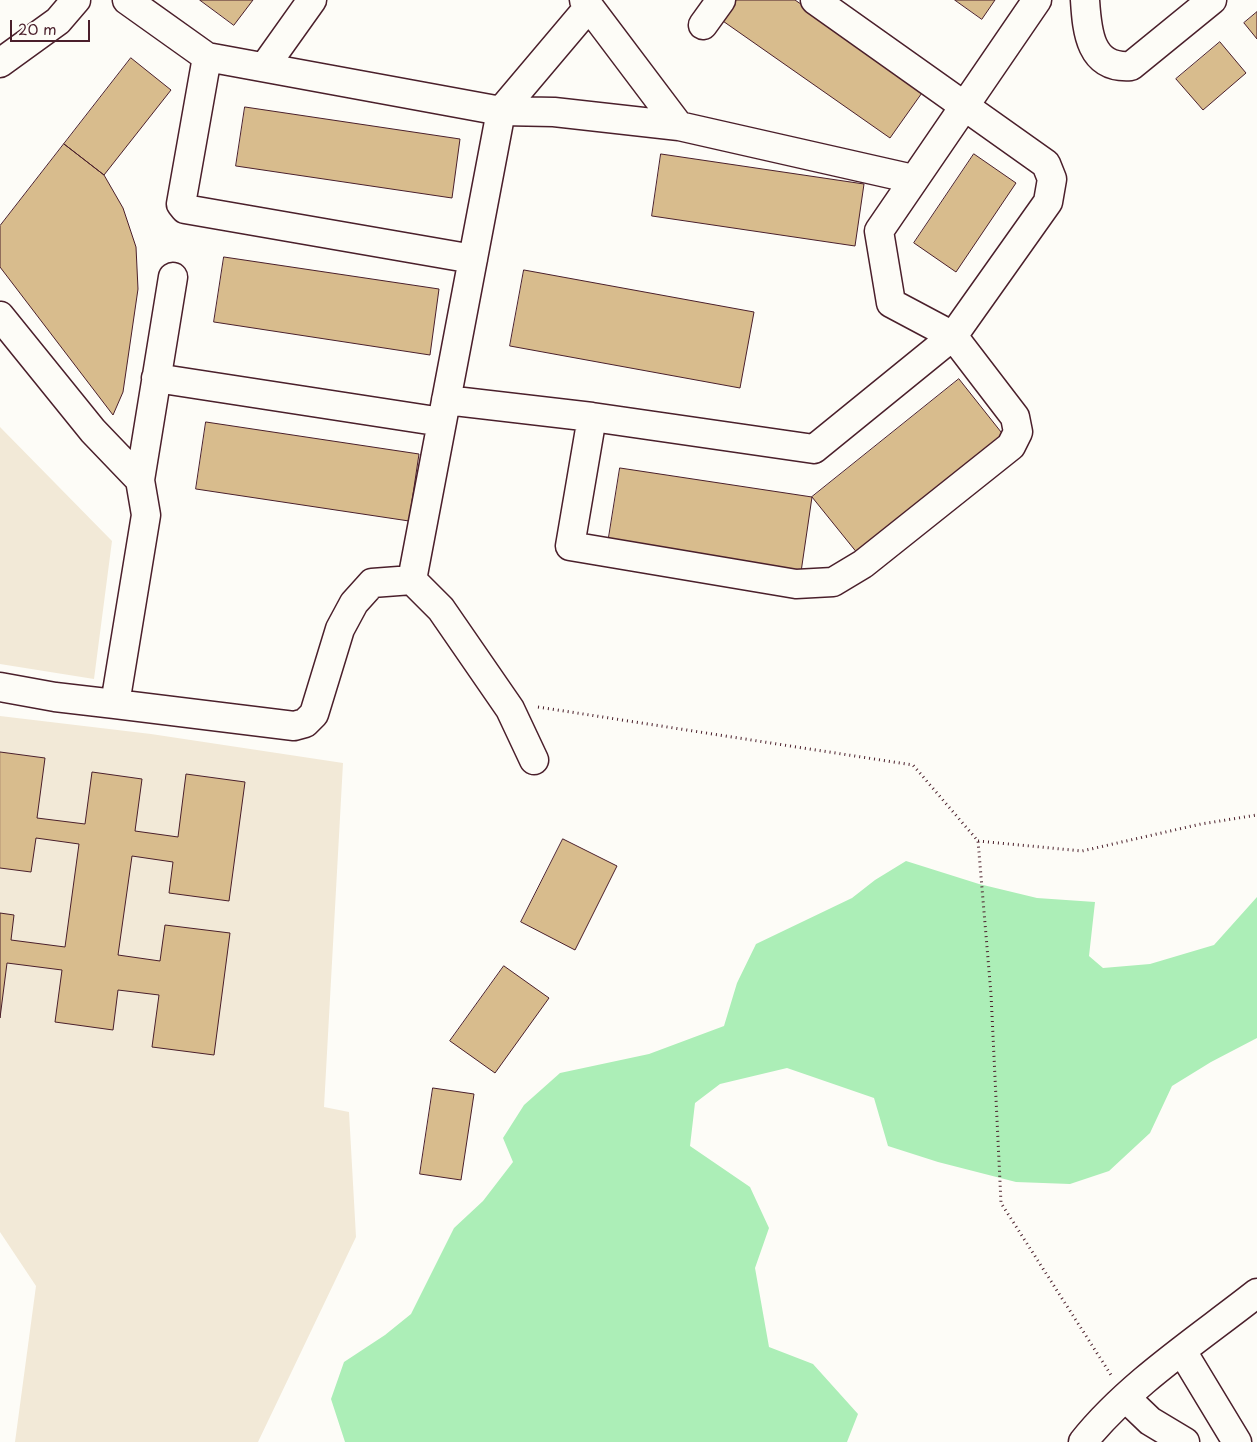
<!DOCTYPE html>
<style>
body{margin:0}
#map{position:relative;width:1257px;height:1442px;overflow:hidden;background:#fdfcf7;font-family:"Playpen Sans",sans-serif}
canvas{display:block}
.scale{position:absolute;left:10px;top:20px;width:80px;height:22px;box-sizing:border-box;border:2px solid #4a1f2b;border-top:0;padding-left:6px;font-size:15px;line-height:18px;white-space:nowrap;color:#4a1f2b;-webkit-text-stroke:4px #fdfcf7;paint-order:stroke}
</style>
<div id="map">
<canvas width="1257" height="1442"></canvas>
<div class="scale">20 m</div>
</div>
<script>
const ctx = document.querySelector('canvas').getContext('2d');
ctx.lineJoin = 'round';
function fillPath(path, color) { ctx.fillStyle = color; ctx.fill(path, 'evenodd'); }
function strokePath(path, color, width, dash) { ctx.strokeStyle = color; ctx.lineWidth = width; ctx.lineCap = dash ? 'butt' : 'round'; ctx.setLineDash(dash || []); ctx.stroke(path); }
fillPath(new Path2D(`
 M0,427L112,541L94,679L0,664Z
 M0,716L151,734L343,763L324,1107L349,1112L356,1237L258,1442H15L36,1286L0,1232Z`), '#f2e9d7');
fillPath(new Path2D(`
 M906,861L979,884L1037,898L1095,902L1089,956L1103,968L1150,964L1214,945L1257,897V1038L1211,1062L1172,1086L1150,1133L1109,1171L1070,1184L1016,1182L938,1162L888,1146L874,1098L787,1068L720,1084L695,1103L690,1146L750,1187L769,1228L755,1268L769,1347L813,1364L858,1414L847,1442H345L331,1399L344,1362L385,1335L411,1314L454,1228L483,1201L513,1162L503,1138L524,1105L560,1073L649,1054L724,1026L737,983L756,944L852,898L875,880Z`), '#aceeb7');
const building = new Path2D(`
 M200,0H253L234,25Z
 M733,0H795L924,90L890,138L720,19Z
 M955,0H995L982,19Z
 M1257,12V39L1244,23Z
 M1220,42L1246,73L1203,110L1176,79Z
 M131,58L171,90L104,175L64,144Z
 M245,107L460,139L452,198L236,166Z
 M64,144L104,175L123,208L136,247L138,289L123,392L113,415L0,267V226Z
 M661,154L864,184L855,246L652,216Z
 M974,154L1016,183L956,272L914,243Z
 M224,257L439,289L430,355L214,322Z
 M524,270L754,312L740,388L510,346Z
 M959,379L1005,437L858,554L812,497Z
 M206,422L419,454L409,521L196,489Z
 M620,468L812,497L801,572L608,543Z
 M0,752L45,758L37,818L85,824L92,772L142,779L135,831L178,837L186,774L245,782L229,901L169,893L173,862L132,856L118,955L160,961L165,925L230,933L214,1055L152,1047L159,995L118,990L113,1030L55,1022L62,970L7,963L0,1018V913L14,915L11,940L65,947L79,844L36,838L31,872L0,868Z
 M563,839L617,866L575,950L521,922Z
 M504,966L549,998L495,1073L450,1041Z
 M433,1088L474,1094L461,1180L420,1174Z`);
fillPath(building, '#d8bc8d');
strokePath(building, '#4a1f2b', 1);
const minor = new Path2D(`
 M127,0L207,57L501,111L554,112L679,126L913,179
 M584,0L679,126
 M1085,0C1087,32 1090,69 1131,66L1212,0
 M703,25L721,0
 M207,57L181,204L185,209L473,259
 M0,63L58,21L76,0
 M265,66L312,0
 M0,316L93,431L140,480
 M156,378L442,422
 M446,400L592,417L814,449L953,336L1048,202L1052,179L1046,164L815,0
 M592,417L570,546L796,584L833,582L863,564L1011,446L1018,432L1015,417L953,336L891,303L879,231L1037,0
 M412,580L441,609L510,709L534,760
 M0,687L55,697L115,704L146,515L140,480L173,277
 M115,704L294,726L305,723L314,714L340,629L354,603L372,583L412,580L501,111L588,8
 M1182,1351L1237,1442
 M1126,1398L1150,1421L1185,1442
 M1083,1442C1128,1385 1200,1338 1257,1293`);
strokePath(minor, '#4a1f2b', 31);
strokePath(new Path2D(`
 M538,707L913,765L978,841L991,994L1001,1203L1111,1375
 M978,841L1082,851L1201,824L1257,815`), '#4a1f2b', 3, [1, 4]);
strokePath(minor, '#fdfcf7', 28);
</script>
